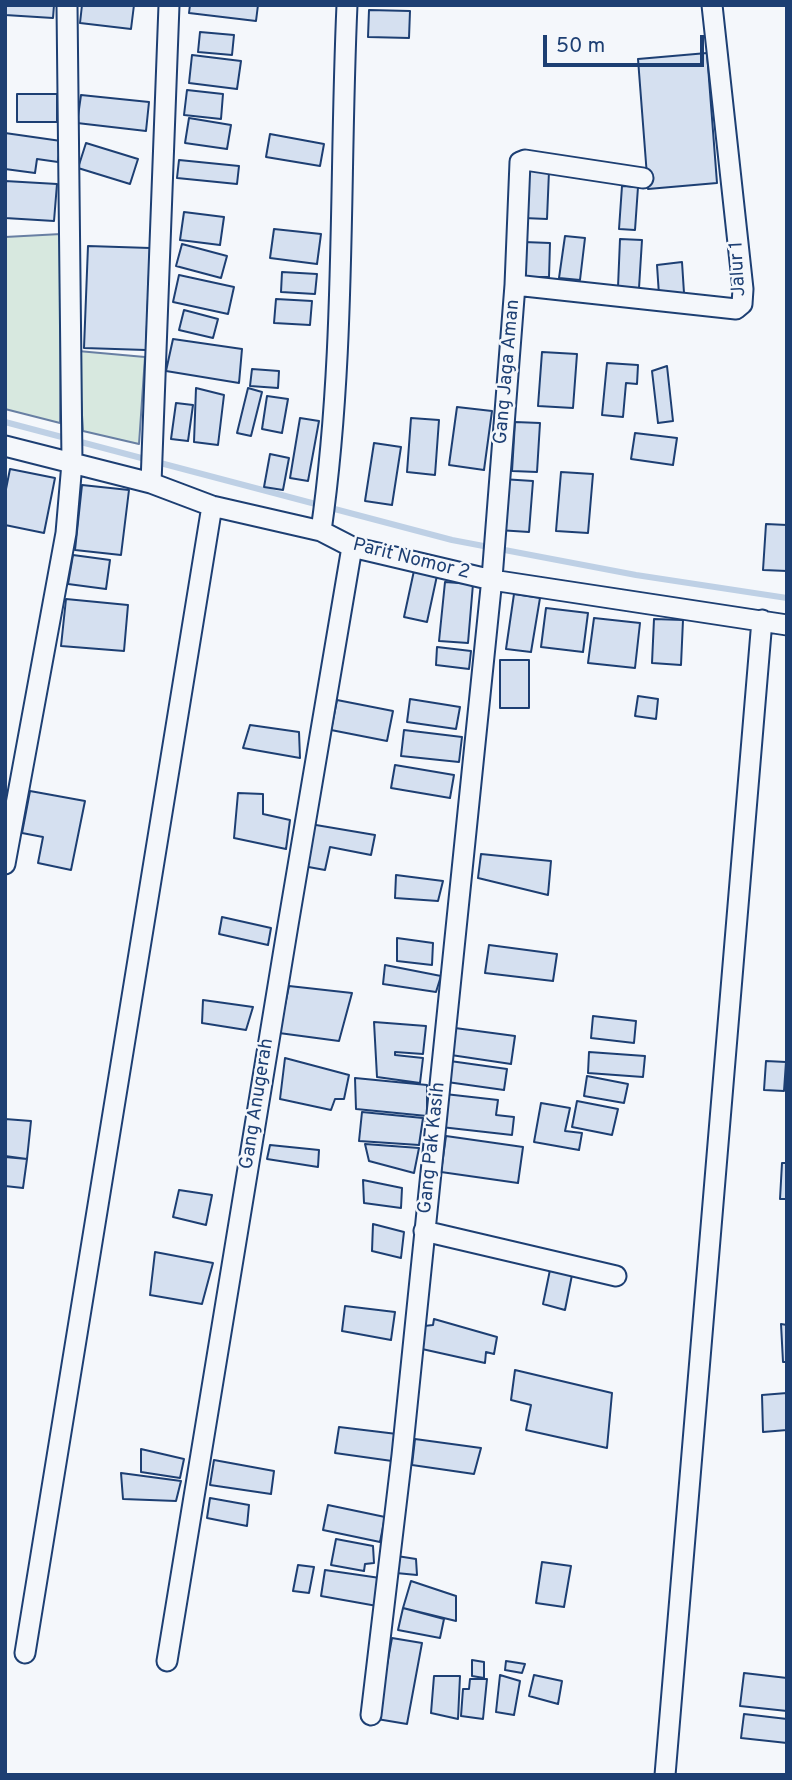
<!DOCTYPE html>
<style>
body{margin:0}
#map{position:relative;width:792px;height:1780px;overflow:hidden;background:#f4f7fb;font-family:Overpass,sans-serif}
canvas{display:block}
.frame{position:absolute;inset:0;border:7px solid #1d3f73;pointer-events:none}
.scale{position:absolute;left:543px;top:35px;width:161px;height:32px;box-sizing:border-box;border:4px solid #1d3f73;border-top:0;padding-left:9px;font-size:21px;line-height:24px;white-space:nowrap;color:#1d3f73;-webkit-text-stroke:5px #f4f7fb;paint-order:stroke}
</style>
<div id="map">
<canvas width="792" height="1780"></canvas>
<div class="frame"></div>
<div class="scale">50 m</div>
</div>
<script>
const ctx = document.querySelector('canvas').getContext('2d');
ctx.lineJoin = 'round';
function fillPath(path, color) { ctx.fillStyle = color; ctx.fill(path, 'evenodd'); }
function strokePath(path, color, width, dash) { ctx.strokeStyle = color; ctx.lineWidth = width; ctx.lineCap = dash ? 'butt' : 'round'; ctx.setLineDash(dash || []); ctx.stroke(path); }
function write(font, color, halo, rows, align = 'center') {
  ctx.font = font + ' Overpass,sans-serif'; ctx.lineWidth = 5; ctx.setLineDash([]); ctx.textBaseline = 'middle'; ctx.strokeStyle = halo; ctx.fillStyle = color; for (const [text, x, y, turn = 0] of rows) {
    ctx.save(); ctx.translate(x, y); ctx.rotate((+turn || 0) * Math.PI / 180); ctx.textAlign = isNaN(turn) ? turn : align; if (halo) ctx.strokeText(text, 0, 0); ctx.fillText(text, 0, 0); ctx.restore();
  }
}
const green = new Path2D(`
 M61,234L60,423L5,409V237Z
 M78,351L145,357L139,444L83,431Z`);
fillPath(green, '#d7e8df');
strokePath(green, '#687fa3', 2);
strokePath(new Path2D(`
 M5,422L452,540L636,575L787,598`), '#bed0e5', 6);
const building = new Path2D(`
 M5,5H54L53,18L5,15Z
 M82,5H134L131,29L80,23Z
 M190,5H258L256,21L189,13Z
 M369,10L410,11L409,38L368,37Z
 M200,32L234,35L232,55L198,52Z
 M707,53L717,183L648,189L638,59Z
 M192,55L241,61L237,89L189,83Z
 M187,90L223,94L221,119L184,115Z
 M17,94H57V122H17Z
 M81,95L149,102L146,131L77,123Z
 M189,118L231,125L227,149L185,143Z
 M5,133L61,141L58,162L37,159L35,173L5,169Z
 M270,134L324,144L320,166L266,157Z
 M86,143L138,159L130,184L78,168Z
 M179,160L239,166L237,184L177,178Z
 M525,171H549L547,219L524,218Z
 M5,181L57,184L54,221L5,218Z
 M622,186L638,187L635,230L619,229Z
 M184,212L224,217L220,245L180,240Z
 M274,229L321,234L317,264L270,258Z
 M565,236L585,238L580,280L559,278Z
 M620,239L642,240L639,288L618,287Z
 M524,242L550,243L549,277H523Z
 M182,244L227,256L221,278L176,266Z
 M88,246L150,248L146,350L84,348Z
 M682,262L684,293L659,295L657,265Z
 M282,272L317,274L315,294L281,292Z
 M179,275L234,287L228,314L173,302Z
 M276,299L312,301L310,325L274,323Z
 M184,310L218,319L213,338L179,330Z
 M173,339L242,349L239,383L166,371Z
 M542,352L577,354L573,408L538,406Z
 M607,363L638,365L637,384L626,383L623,417L602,415Z
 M667,366L673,421L658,423L652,371Z
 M252,369L279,371L278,388L250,386Z
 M196,388L224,395L218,445L194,442Z
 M248,388L262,392L251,436L237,433Z
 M267,396L288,399L282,433L262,429Z
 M176,403L193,405L188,441L171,439Z
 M457,407L492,411L484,470L449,465Z
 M300,418L319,421L308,481L290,478Z
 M411,418L439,420L435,475L407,472Z
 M515,422L540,423L537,472L512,471Z
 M635,433L677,438L673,465L631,459Z
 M374,443L401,447L392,505L365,501Z
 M270,454L289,458L283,490L264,487Z
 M10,469L55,478L44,533L5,525V494Z
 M561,472L593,474L588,533L556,531Z
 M502,479L533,481L529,532L498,530Z
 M82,485L129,490L121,555L75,550Z
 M766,524L787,525V571L763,570Z
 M73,555L110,560L106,589L68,584Z
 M415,566L438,571L427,622L404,617Z
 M445,582L473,584L468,643L439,641Z
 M514,594L540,598L531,652L506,649Z
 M66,599L128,605L124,651L61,646Z
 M546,608L588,613L583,652L541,647Z
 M594,618L640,623L635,668L588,663Z
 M654,619L683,620L681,665L652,663Z
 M437,647L471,651L469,669L436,665Z
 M500,660H529V708H500Z
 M638,696L658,699L656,719L635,716Z
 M410,699L460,707L456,729L407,722Z
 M337,700L393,711L387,741L331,730Z
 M250,725L299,732L300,758L243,748Z
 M404,730L462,737L459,762L401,756Z
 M395,765L454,775L450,798L391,788Z
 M30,791L85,801L71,870L38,863L43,837L22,833Z
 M238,793L263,794V814L290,820L286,849L234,838Z
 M310,824L375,835L371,855L330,847L325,870L303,866Z
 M481,854L551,861L548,895L478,878Z
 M396,875L443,881L438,901L395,898Z
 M222,917L271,928L268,945L219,934Z
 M397,938L433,943L432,965L397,961Z
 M489,945L557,954L553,981L485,973Z
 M385,965L441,976L436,992L383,984Z
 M289,986L352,993L339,1041L279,1033Z
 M203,1000L253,1007L246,1030L202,1023Z
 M593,1016L636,1021L634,1043L591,1038Z
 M374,1022L426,1026L423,1054L395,1052V1055L423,1058L420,1083L377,1077Z
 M455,1028L515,1036L511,1064L451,1055Z
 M589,1052L645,1056L643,1077L588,1073Z
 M285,1058L349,1075L344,1099H335L331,1110L280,1099Z
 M450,1061L507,1069L504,1090L447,1082Z
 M766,1061L786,1062L784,1091L764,1090Z
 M587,1076L628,1084L624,1103L584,1096Z
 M355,1078L427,1085V1116L356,1109Z
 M445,1094L498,1100L496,1115L514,1117L512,1135L441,1127Z
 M577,1101L618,1109L612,1135L572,1127Z
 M541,1103L570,1108L565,1131L582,1133L579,1150L534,1142Z
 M362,1112L423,1118L419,1145L359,1141Z
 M5,1119L31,1121L27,1159L5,1156Z
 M446,1136L523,1147L518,1183L441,1172Z
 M365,1144L419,1148L414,1173L369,1161Z
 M270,1145L319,1150L318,1167L267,1159Z
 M5,1157L27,1159L23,1188L5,1186Z
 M782,1163H787V1199H780Z
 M363,1180L402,1188L401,1208L364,1203Z
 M179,1190L212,1195L206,1225L173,1217Z
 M373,1224L404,1232L401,1258L372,1251Z
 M155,1252L213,1263L202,1304L150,1295Z
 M551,1265L573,1270L565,1310L543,1304Z
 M345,1306L395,1312L391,1340L342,1331Z
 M434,1319L497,1337L494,1354L486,1352L485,1363L422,1349L424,1326L433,1325Z
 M781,1324L787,1325V1362H783Z
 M515,1370L612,1393L607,1448L526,1430L531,1405L511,1400Z
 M787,1393V1430L763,1432L762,1395Z
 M339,1427L397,1434L392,1461L335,1453Z
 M415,1439L481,1448L474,1474L412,1465Z
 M141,1449L184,1459L180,1478L141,1472Z
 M214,1460L274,1471L271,1494L210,1485Z
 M121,1473L181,1481L176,1501L123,1499Z
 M210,1498L249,1505L247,1526L207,1518Z
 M328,1505L385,1517L380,1542L323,1530Z
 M336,1539L373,1546L374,1563L365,1564L364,1571L331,1565Z
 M397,1556L416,1559L417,1575L396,1573Z
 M542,1562L571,1566L564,1607L536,1603Z
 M298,1565L314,1567L309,1593L293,1591Z
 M325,1570L380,1578L377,1606L321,1596Z
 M411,1581L456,1596V1621L403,1608Z
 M403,1608L444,1619L440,1638L398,1630Z
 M392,1638L422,1643L407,1724L377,1719Z
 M472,1660L484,1662V1678L472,1676Z
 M506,1661L525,1664L522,1673L505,1670Z
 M744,1673L787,1678V1711L740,1706Z
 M500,1675L520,1681L514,1715L496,1712Z
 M534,1675L562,1681L558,1704L529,1696Z
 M434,1676H460L458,1719L431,1713Z
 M470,1679H487L483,1719L461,1716L463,1689H469Z
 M744,1714L787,1719V1743L741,1738Z`);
fillPath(building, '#d5e0f0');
strokePath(building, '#1d3f73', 2);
const street = new Path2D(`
 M515,285L736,309L742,304L743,289L712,5
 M5,446L151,483L212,506L321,531L352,547L492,580L787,625
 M151,483L169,5
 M321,531C346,357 339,181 347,5
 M5,864L66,533L72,463L67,5
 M424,1231L616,1276
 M25,1653L212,506
 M167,1661L288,925L352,547
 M371,1715L402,1455L492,578L515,285L520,162L525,160L643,178
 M665,1775L762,620`);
strokePath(street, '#1d3f73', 23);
strokePath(street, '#f4f7fb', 19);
write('19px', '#1d3f73', '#f4f7fb', [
 ["Jalur 1",739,269,-93],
 ["Gang Jaga Aman",508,372,-85],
 ["Parit Nomor 2",411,560,14],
 ["Gang Anugerah",258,1104,-81],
 ["Gang Pak Kasih",433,1148,-84]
]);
</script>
